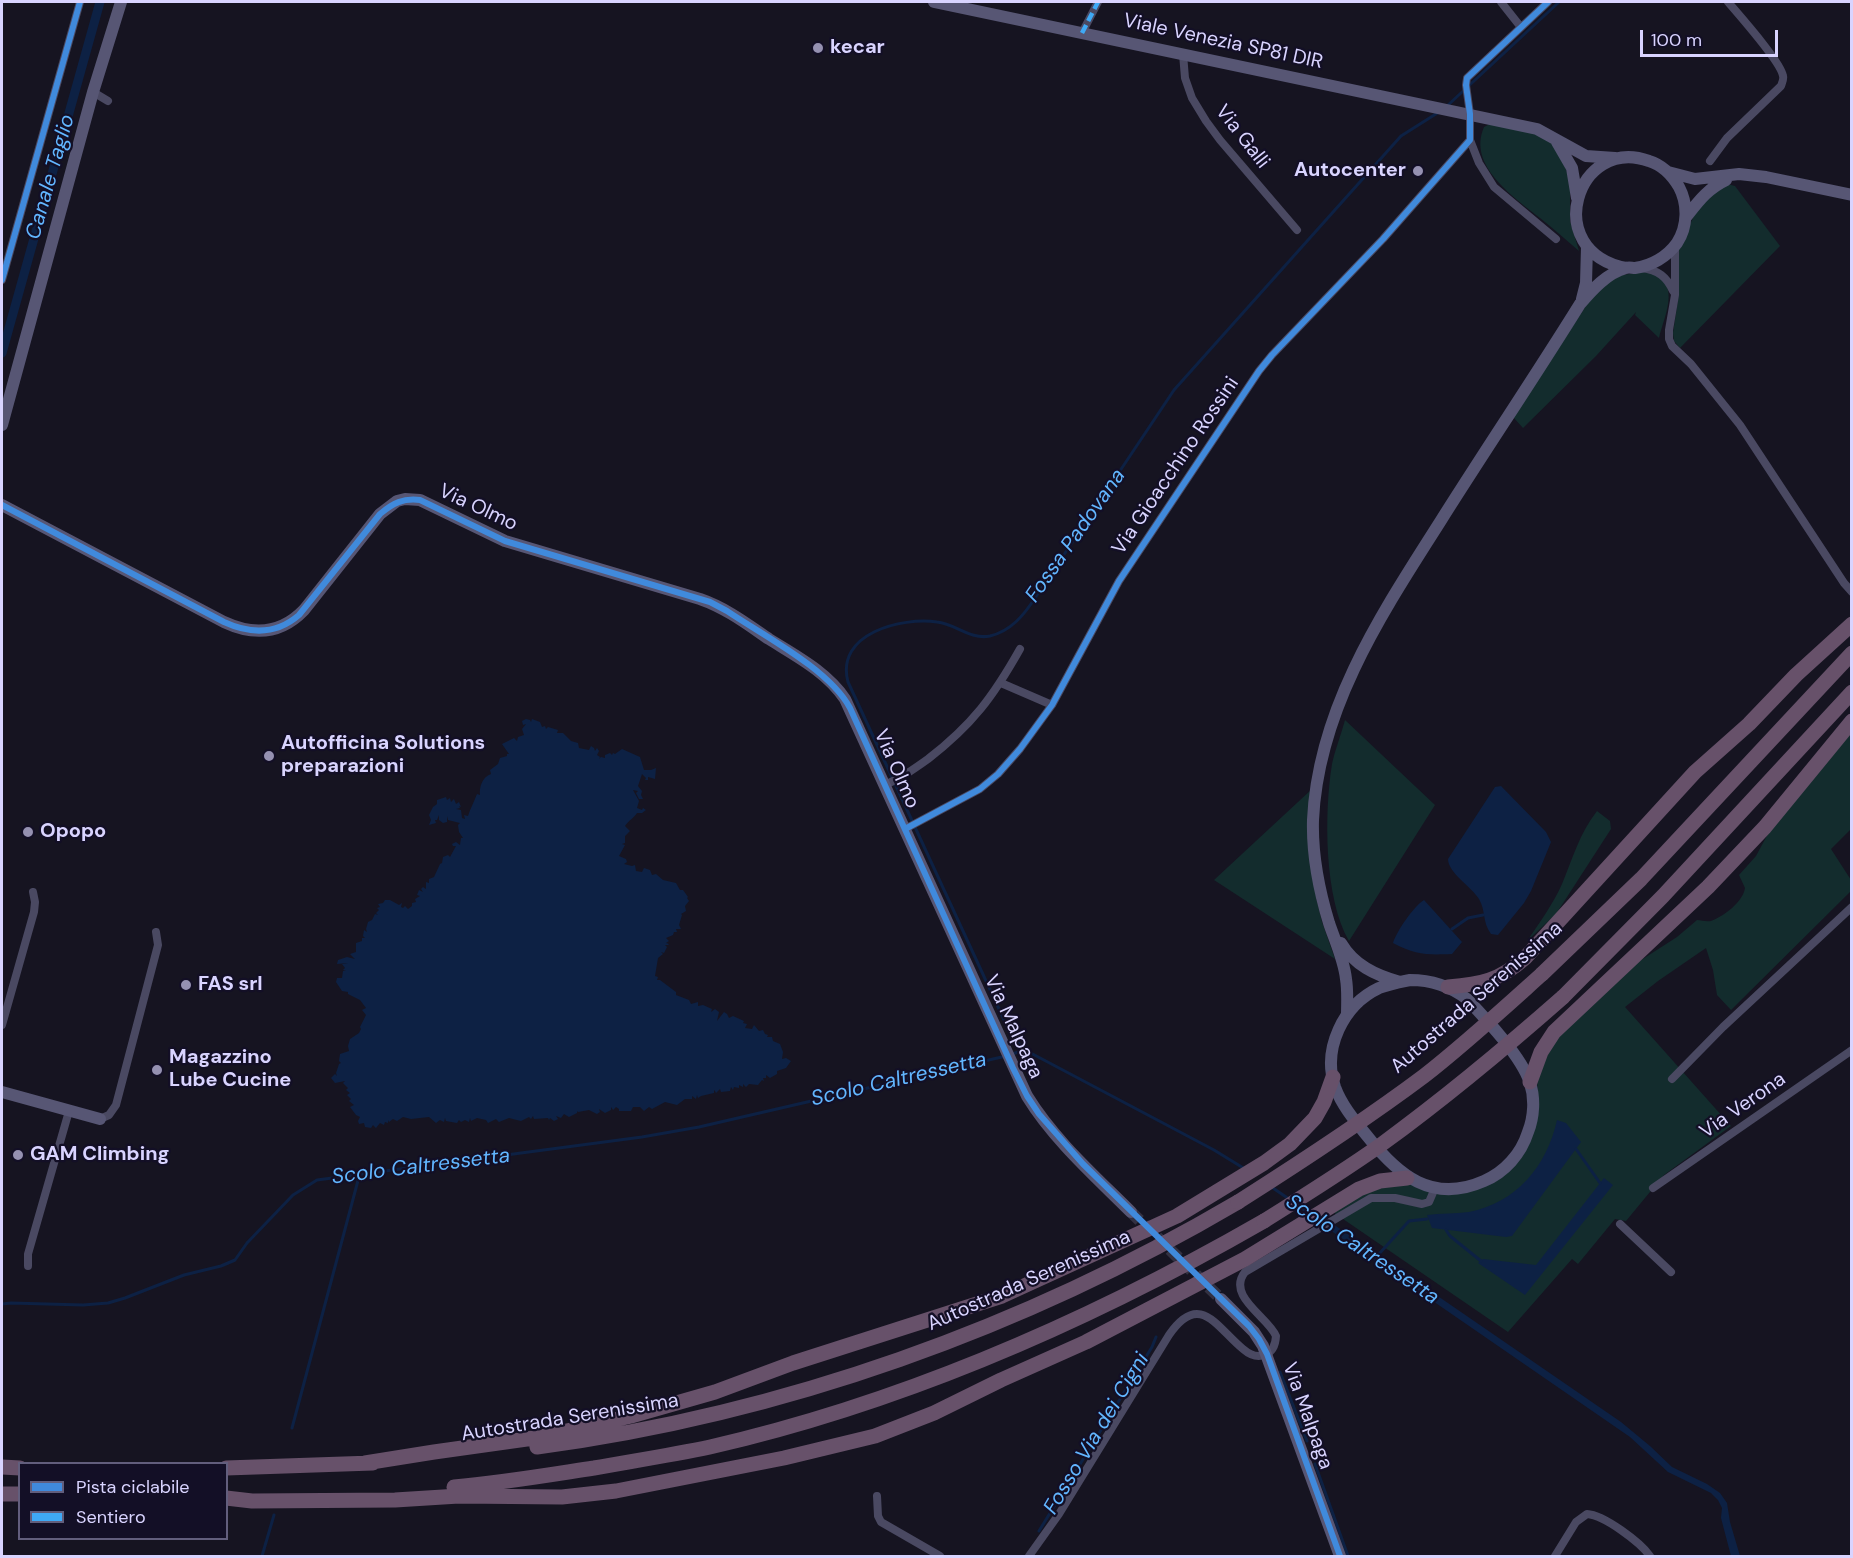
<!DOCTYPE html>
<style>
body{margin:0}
#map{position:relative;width:1853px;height:1558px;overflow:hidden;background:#161421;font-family:"DM Sans",sans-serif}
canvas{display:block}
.frame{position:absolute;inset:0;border:3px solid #d9d4ff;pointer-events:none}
.legend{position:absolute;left:18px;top:1462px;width:210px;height:78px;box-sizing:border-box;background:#130f26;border:2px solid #625e7d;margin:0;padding:8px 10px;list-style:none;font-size:18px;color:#d9d4ff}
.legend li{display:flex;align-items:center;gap:12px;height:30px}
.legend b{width:30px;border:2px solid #625e7d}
.scale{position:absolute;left:1640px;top:30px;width:138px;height:27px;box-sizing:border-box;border:3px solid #d9d4ff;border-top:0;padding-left:8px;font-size:18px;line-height:21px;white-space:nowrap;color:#d9d4ff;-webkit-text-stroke:4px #130f26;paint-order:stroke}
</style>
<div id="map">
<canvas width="1853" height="1558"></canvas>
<div class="frame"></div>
<ul class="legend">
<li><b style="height:8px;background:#408adc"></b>Pista ciclabile</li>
<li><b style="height:8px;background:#3fa9f5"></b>Sentiero</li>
</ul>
<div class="scale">100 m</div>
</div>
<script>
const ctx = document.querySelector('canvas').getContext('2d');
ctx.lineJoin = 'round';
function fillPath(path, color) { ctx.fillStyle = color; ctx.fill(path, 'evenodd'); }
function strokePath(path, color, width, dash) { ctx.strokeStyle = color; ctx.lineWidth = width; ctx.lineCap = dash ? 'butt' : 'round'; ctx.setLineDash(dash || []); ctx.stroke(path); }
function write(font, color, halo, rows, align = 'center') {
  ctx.font = font + ' "DM Sans",sans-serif'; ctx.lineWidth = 4.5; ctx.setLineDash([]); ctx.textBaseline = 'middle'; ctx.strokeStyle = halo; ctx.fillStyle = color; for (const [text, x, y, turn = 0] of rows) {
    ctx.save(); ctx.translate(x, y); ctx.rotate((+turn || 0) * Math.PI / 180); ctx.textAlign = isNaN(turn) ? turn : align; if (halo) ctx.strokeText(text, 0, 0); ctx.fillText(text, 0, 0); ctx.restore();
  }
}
fillPath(new Path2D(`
 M1494,122L1544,136L1561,152L1570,183V221L1579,251C1566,240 1554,229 1540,218C1514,197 1467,166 1484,127Z
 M1727,184L1735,186L1780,246L1680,348L1674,341L1673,333L1679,293L1676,256L1700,202Z
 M1647,271C1651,273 1657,274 1660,277C1678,291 1663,320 1659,338L1635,315L1636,312L1596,356L1523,428L1513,417L1597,289L1617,276Z
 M1345,720L1435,805L1349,941C1324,898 1324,813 1332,764C1335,750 1341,735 1345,720Z
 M1851,723V829L1831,849L1851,880V891L1731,1010L1717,995L1713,970L1706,948L1658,981L1625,1007L1731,1126L1664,1175L1626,1221L1615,1219L1578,1264L1572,1259L1508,1332L1327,1208L1359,1190L1404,1183L1441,1191L1504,1173L1539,1108L1537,1081L1543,1049L1635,964L1677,937L1697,920C1701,920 1706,922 1711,921C1724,916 1743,902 1745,888L1739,875L1756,856L1770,830Z
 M1312,789L1316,897L1322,922L1335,959L1214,880Z
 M1597,811L1610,821L1611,829L1556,914L1527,941C1540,922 1553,904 1562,884C1573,858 1579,834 1597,811Z`), '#132c2d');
fillPath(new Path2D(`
 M526,719L530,720L531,722L532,719L540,722L542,727L545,726L546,729L548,727L558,730L557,733H563L571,741L578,743L579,748L589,750L591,746L594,748L595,751L597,748L599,751L597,755L600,757L599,759L601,757L605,758V755L610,753L612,755L613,753L615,754L622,749L640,757L644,770H651L656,768L655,779L648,777V780H645L646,778L642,774L638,786L642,791L641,795L643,799H639L636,793L638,791L633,790L639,801L637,808L642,810L643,808L646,810L642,813H637C634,818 629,820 625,826L630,831L625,836V843L622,844L625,845L619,856L626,859L627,862L624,864L632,866L635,865L636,871L642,872L644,868L650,870L652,875L656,874L663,880L676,883L680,890H683L688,897L687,898L689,901L685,906L686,911L681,914L682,915L679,925L681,929H676L677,932H674L673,935L666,938L669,941L666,943L669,944L668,945H665L667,947L664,953L661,952L663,954L658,958L655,976L658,977L657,980H660L676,992V995L689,1000L691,1004L698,1002V1006L703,1005L712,1009L711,1012L715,1009L719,1012L717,1021L724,1012L727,1014L729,1018L733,1016L744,1021L743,1023L747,1024L745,1028L752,1029L754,1025L759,1031L763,1030L765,1034L768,1035L767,1037H772L773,1041L780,1044L783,1052L782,1059L786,1058L791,1061L786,1068L777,1071V1074L770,1078L766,1075V1078H763L764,1081L762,1080L758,1085L749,1084L746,1087L743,1084V1087L739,1085V1088L734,1087L733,1090L731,1087L730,1091L721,1092L720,1089L716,1093L715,1091L714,1090V1093L701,1096L698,1098L697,1095L696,1099L692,1096V1099H685L677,1105L665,1102L652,1109L649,1107L644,1111L640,1107H633L631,1111H619V1109L616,1107L613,1110L611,1107V1110L605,1113L599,1109L600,1112L597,1114L589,1110L578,1112L577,1111V1113L569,1117L564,1114L561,1118L556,1116L558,1119L554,1121L550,1118L549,1120L548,1118L534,1119L533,1116L531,1119L529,1117L521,1121L509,1118L499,1122L496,1119L488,1123L486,1120L477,1118L471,1121L470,1118L469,1122L465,1120L461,1122L459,1120L457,1123L446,1121L445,1118L444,1122L440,1120L436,1123L429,1117L411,1119L403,1117L397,1121L393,1119L389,1122L388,1120V1123L385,1122L384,1125L380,1123L376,1128L373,1125L371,1128L365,1127L364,1123L359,1124L358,1121L360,1117L356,1115L350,1107L354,1105L349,1101L351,1099L347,1095L350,1093L346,1090L348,1088L343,1083L345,1081L335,1083L331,1078L335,1074L337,1076L336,1073L339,1064L341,1063L339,1061L340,1054L349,1051L348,1046L350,1039L359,1033L361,1029L360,1027L366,1015L362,1010L366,1008L360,1000L348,994V992L342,991L336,982L337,978H342L343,971H346L343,970L345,968L342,964L348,963L337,964L338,960L347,957L355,959L350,954L356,952V943L362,941V938H365L363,936L364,930L367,932L366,929L368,922L372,920L375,914L378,915L376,913L379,910L377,908L380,907L378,904L383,903L385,900H390L399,905L402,903L401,907L403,908L405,906L408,909L412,906V903L416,902L415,899L420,896L417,895L419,890L423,892L421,889L423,887L426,889V882L429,883V879L434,877L440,864L442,863L443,857L448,855L450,857L456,846H453L452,844L456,842L460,845L461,838H463L459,832L458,825L460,823L448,820L447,816V822L443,823L439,820V815L437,820H435L436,823L429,825L431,820L429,815L433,807L437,804V800L446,797L447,800L450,798L451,802L454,799L456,804L459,802L461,807L459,806L460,808L456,809L461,810L462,818L465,819L464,815L468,816C470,809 474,802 477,794L480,795C479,788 482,777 491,774L490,770L498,764L500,758L507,756V754H509L502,744L514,738L517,741L518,737L524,735L522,729L526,724L523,725L522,721Z
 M1501,786L1546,832L1551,842L1531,891L1524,903L1498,935L1491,934C1482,922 1486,911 1479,899C1472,887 1448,873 1448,859L1495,787Z
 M1424,900L1462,942L1452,954C1427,955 1416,955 1393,943C1397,931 1413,907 1424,900Z
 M1557,1120L1566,1123L1581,1142L1512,1236L1506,1237L1432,1228L1427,1215C1441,1213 1455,1214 1469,1212C1516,1203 1547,1166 1557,1120Z
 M1604,1178L1613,1185L1525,1295L1478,1263L1483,1259L1536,1265Z
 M1333,1224L1621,1422L1650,1446L1672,1467L1707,1484L1720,1493L1727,1503L1730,1522L1740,1556H1731L1721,1518L1722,1508L1718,1500L1711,1493L1668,1472L1630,1437L1327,1228Z`), '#0d2144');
strokePath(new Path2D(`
 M1447,106L1559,2
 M1452,929L1468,918L1483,915
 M1025,1050L1011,1035L848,682C835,633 902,617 937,622C956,624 970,640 990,636C1011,631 1024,615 1035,598L1174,390L1401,136L1439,112
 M1012,1054L1025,1050L1214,1150L1245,1169
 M1576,1149L1600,1183
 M1270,1186L1289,1199
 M1297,1205L1309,1213
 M1446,1230L1450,1236L1481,1261
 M1378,1255L1409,1221L1427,1219
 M2,1304L11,1303L83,1305L108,1303L125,1298L184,1275L221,1266L235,1260L247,1243L293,1195L317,1180L642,1137L699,1127L1006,1056
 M1280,1372L1307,1441
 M292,1428L360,1173
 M1315,1464L1348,1556
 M1039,1531L1152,1347L1156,1337
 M262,1556L274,1515`), '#0d2144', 3);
strokePath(new Path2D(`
 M2,353L100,2`), '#0d2144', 9);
strokePath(new Path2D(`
 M1131,1212L1221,1299`), '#333142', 12, [12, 6]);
strokePath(new Path2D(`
 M1501,2L1520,26
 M1082,33L1098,2
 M1183,54L1185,78L1192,98L1206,121L1220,140L1297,230
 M93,92L108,101
 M1470,140L1479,163L1494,187L1556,239
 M1710,161L1727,138L1781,86C1782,83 1784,79 1783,76C1781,62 1739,15 1728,2
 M1675,246V295L1669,330V339L1672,346L1691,364L1740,425L1844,583L1852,592
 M1642,268C1658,270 1667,277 1673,291
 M2,280L80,2
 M1001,683L1052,705
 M884,785C900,779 914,769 928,759C972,725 993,697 1020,649
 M905,829L980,789L998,774L1020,749L1052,705L1119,581L1259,371L1272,355L1383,239L1470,140V114L1466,85L1467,78L1548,2
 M2,1025L34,912L35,902L33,892
 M1672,1079L1723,1027L1852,907
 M100,1119L109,1115L116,1105L158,945L156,932
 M1653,1188L1852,1050
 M1620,1224L1671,1272
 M28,1266V1254L69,1111
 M877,1496L878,1516L881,1522L940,1556
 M1029,1556L1059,1514L1169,1335C1200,1290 1217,1328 1243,1349C1258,1362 1275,1356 1276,1336C1268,1317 1226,1296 1245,1272L1371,1198H1395L1422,1204L1429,1202L1435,1188
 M1555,1556L1576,1522L1587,1514C1604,1515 1640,1542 1650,1556`), '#4a4962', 8);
strokePath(new Path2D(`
 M934,2L1537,129L1586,156L1615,158
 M1557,142L1572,168L1577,198
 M1668,172L1695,179L1739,174L1766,177L1852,195
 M1686,217C1698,202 1707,189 1726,180
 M1582,299L1586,283L1587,247
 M2,425L93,92L121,2
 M2,505L224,622C254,636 281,634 304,610L380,514L397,501L405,499L420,500L505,541L700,599C726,608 747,624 769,639C796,656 827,672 845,699L1027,1096C1054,1140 1095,1176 1131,1212
 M1341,943C1354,965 1375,975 1400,982
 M1410,980C1432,980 1450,986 1467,999C1486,1019 1522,1057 1530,1083C1535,1098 1534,1117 1528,1132C1521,1154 1505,1172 1484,1181C1432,1204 1398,1175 1368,1137C1355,1121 1342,1106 1335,1087C1322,1049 1343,1005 1379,988C1389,984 1400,982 1410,980Z
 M1347,1015C1347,1003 1348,991 1346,979C1344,960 1335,941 1329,923C1319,890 1312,854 1313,820C1318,709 1382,613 1440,522C1486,449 1534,378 1580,304C1592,290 1607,273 1626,268C1629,267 1632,268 1635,268C1651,266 1667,257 1677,243C1688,226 1688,204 1679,187C1672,175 1662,165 1649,161C1577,135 1540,251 1626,268
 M2,1092L100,1119
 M1221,1299L1254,1332L1263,1346L1340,1556`), '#575674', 12);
strokePath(new Path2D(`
 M1542,974L1641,879L1852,653
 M1448,987C1481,984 1499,981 1525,958L1695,772L1749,724L1796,675L1852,624
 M1563,997L1663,896L1852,692
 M1530,1082L1541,1052L1554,1032L1708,887L1765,827L1852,721
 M537,1447C784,1414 1024,1328 1238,1202
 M365,1463L434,1452L541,1437L631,1416L715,1392L793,1363L1002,1296L1177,1216L1264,1163L1290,1144L1315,1118L1324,1102L1333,1077
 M2,1467L20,1468
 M226,1468L373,1463
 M454,1487C501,1483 548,1475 594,1468C633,1461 672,1455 710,1447C906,1402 1090,1321 1264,1221
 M2,1494H20
 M226,1498L252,1501L395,1500L459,1496L562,1497L616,1491L784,1458L875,1436L934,1413L1001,1380L1086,1342L1245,1259L1359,1189L1380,1181L1407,1178`), '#67516a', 15);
strokePath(new Path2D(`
 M1238,1202C1301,1162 1364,1121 1424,1076C1465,1044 1503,1009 1542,974
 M1264,1221C1304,1196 1344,1171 1382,1144C1445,1098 1504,1049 1563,997`), '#67516a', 15);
strokePath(new Path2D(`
 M1082,33L1098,2`), '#3fa9f5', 4.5, [9, 4.5]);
strokePath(new Path2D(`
 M2,280L80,2
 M2,505L224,622C250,634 276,635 299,615L380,514C393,503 403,498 420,500L505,541L710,602L727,611C764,636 829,669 850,708L1013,1068L1027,1096L1039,1114L1083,1164L1249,1326L1259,1339L1267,1354L1340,1556
 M905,829L980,789L998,774L1020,749L1052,705L1119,581L1259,371L1272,355L1383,239L1470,140V114L1466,85L1467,78L1548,2`), '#408adc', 6);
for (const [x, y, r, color] of [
 [818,48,6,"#9591b1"],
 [1418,171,6,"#9591b1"],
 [269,756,6,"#9591b1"],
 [28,832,6,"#9591b1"],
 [186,985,6,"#9591b1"],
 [157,1070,6,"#9591b1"],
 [18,1155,6,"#9591b1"]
]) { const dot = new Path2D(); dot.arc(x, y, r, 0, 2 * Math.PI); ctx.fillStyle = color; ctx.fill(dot); strokePath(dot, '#130f26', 2); }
write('20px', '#d9d4ff', '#130f26', [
 ["Viale Venezia SP81 DIR",1223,42,12],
 ["Via Galli",1242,137,52],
 ["Via Gioacchino Rossini",1176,466,-56],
 ["Via Olmo",478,508,25],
 ["Via Olmo",896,769,66],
 ["Autostrada Serenissima",1477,998,-41],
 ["Via Malpaga",1013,1027,65],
 ["Via Verona",1743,1106,-35],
 ["Autostrada Serenissima",1029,1281,-24],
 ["Via Malpaga",1307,1416,70],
 ["Autostrada Serenissima",570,1418,-9]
]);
write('bold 20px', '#d9d4ff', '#130f26', [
 ["kecar",830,48],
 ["Autocenter",1406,171,"right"],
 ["Autofficina Solutions",281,744],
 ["preparazioni",281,767],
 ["Opopo",40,832],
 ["FAS srl",198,985],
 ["Magazzino",169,1058],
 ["Lube Cucine",169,1081],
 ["GAM Climbing",30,1155]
], 'left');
write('italic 21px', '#62b6ff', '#130f26', [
 ["Canale Taglio",51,177,-74],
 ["Fossa Padovana",1076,536,-55],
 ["Scolo Caltressetta",899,1080,-13],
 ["Scolo Caltressetta",421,1167,-7],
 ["Scolo Caltressetta",1362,1250,34],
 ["Fosso Via dei Cigni",1097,1434,-59]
]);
</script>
